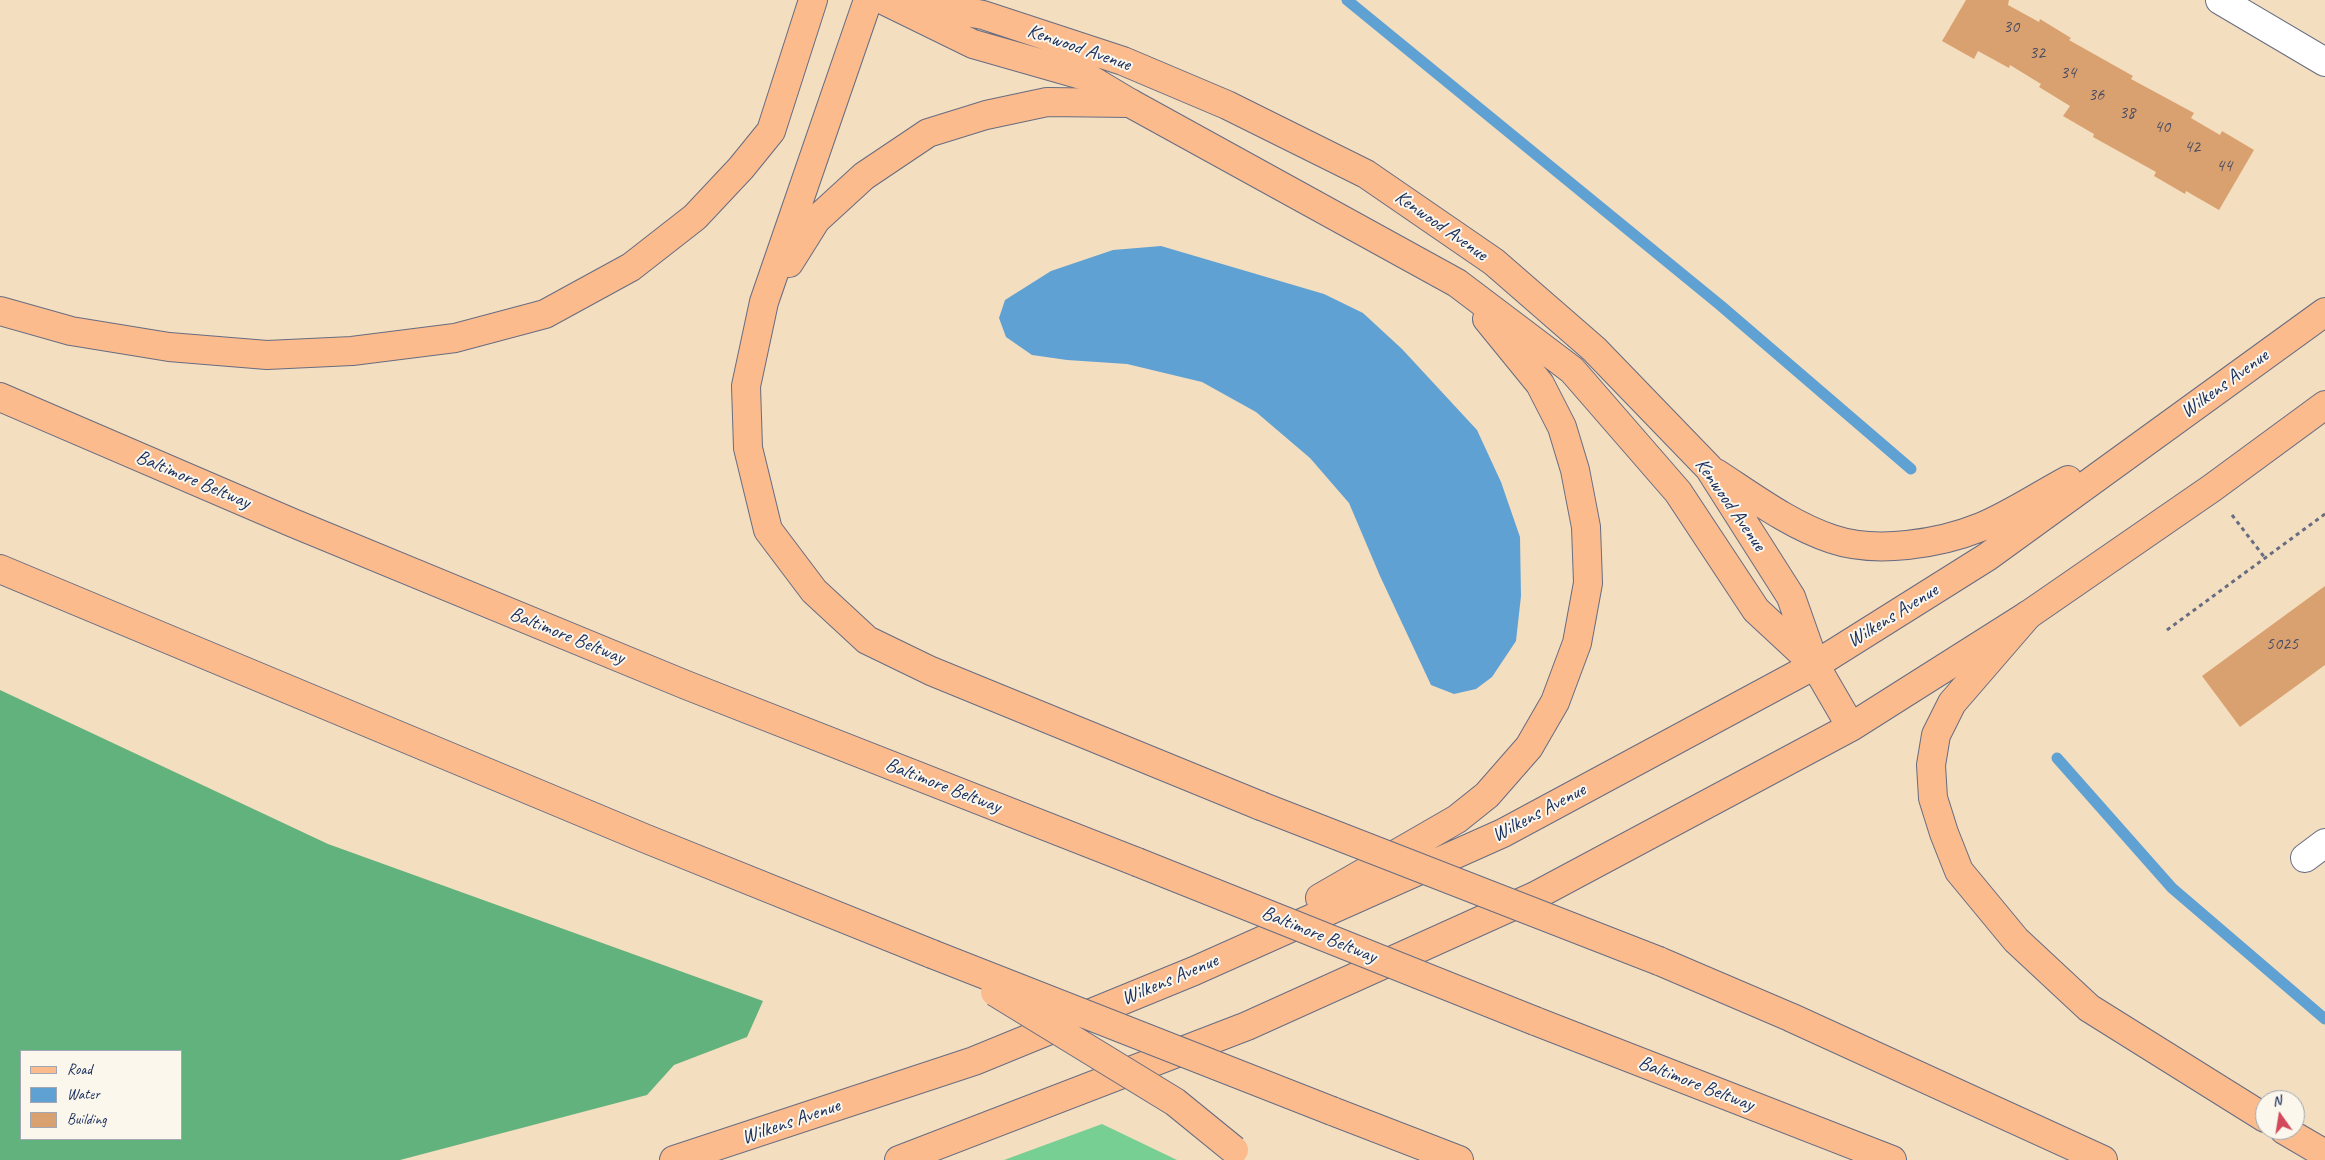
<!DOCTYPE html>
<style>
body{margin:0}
#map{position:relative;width:2325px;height:1160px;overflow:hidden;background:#f3dec0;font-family:Caveat,sans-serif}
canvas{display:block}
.legend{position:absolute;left:20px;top:1050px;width:162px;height:90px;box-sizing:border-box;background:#fbf7ec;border:1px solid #a1a7b3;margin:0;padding:6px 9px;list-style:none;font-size:15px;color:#1b2f5e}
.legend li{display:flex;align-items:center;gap:10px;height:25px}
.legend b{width:25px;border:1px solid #a1a7b3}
.north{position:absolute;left:2255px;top:1090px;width:50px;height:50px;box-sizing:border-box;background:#fbf7ec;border:1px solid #a1a7b3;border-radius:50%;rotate:347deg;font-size:14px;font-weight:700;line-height:20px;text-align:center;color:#1b2f5e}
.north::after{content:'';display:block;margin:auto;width:18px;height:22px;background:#d1495b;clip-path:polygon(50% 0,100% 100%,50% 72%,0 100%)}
</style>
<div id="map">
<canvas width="2325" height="1160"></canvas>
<ul class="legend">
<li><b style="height:6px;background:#fbbb8d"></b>Road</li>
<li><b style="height:14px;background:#60a1d3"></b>Water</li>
<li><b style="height:14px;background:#daa170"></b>Building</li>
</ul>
<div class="north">N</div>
</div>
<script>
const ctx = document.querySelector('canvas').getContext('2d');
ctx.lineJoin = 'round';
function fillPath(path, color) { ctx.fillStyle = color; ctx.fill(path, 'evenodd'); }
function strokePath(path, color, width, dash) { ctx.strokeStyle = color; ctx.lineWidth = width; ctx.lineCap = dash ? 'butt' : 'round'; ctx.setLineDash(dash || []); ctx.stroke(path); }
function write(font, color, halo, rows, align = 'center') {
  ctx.font = font + ' Caveat,sans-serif'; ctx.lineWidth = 4; ctx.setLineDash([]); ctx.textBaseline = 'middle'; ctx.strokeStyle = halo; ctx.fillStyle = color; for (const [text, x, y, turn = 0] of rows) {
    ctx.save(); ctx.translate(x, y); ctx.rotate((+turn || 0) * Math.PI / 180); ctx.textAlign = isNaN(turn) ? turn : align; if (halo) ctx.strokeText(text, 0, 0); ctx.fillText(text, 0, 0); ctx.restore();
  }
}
fillPath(new Path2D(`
 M1102,1124L1177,1160H1004Z`), '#78cf93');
fillPath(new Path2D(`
 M0,690L328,844L763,1001L747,1037L674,1065L647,1095L400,1160H0ZM21,1051H181V1139H21Z`), '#62b27d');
fillPath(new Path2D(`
 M1161,246L1324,294L1363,313L1402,349L1477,430L1501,482L1520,537L1521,596L1516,641L1492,677L1476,689L1454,694L1431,685L1380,576L1349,503L1310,458L1256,412L1202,382L1127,364L1067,360L1032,355L1006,337L999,318L1005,300L1051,271L1113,250Z`), '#60a1d3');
strokePath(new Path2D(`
 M1347,0L1720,305L1911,469
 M2057,758L2172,888L2325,1019`), '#60a1d3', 11);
fillPath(new Path2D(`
 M1966,0H2009L2008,5L2039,22L2040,19L2071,38L2069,40L2133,76L2131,79L2194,113L2191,118L2220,135L2222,131L2254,150L2219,210L2186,191L2185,194L2154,176L2156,172L2093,137L2094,134L2063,116L2070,106L2039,87L2041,84L2010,65L2009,68L1978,51L1974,59L1942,41Z
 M2325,586V665L2240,727L2202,676Z`), '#daa170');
const minor = new Path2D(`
 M2220,0L2325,62
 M2305,858L2325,843`);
const major = new Path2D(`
 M883,0L973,44L1085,76L1130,103L1457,283L1572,370L1678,492L1756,610L1812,662
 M904,0L983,15L1123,61L1227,105L1366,174L1494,262L1594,349L1709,468L1791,597L1815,665L1851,727
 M1716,473C1753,497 1790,525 1832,539C1876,554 1939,544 1981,527C2010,515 2040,495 2068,480
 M1320,898L1457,819L1487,795L1529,747L1555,702L1577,643L1588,583L1586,527L1575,470L1562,427L1540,384L1487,319
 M674,1160L974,1061L1194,971L1503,833L1815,665L1987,557L2325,312
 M899,1160L1247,1026L1535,896L1851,727L2028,615L2212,488L2325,405`);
const highway = new Path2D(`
 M868,0L764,302L746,386L748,448L768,530L814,591L867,640L931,671L1261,806
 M789,263L816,220L864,176L928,133L986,115L1047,102L1130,103
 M0,311L71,331L169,347L267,355L352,351L455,338L545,314L631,267L695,217L741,168L771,131L813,0
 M0,397L293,523L686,685L1137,862
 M0,569L644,838L932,954
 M2028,615L1952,703L1936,735L1931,765L1933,798L1944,833L1959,871L2016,940L2089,1008L2265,1118
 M1659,961L1790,1017L2103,1160
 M1535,1021L1892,1160
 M1332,1111L1459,1160
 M2284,1130L2325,1154`);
strokePath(minor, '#676c80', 30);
strokePath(major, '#676c80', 30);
strokePath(highway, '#676c80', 30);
strokePath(new Path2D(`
 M2232,515L2265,558
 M2167,630L2325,514`), '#676c80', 3, [4, 4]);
strokePath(minor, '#fff', 28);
strokePath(major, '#fbbb8d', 28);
strokePath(highway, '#fbbb8d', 28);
const highwayBridge = new Path2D(`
 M1261,806L1659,961
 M1137,862L1535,1021
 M932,954L1332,1111
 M995,992L1175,1102L1234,1150`);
strokePath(highwayBridge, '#676c80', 30, []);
strokePath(highwayBridge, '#fbbb8d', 28);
write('18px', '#4b4c62', null, [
 ["30",2011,27],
 ["32",2037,53],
 ["34",2068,73],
 ["36",2096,95],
 ["38",2127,113],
 ["40",2162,127],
 ["42",2192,147],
 ["44",2224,166],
 ["5025",2282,644]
]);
write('20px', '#1b2f5e', '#fbf7ec', [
 ["Kenwood Avenue",1079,48,19],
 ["Kenwood Avenue",1441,226,35],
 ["Wilkens Avenue",2225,384,-36],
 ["Baltimore Beltway",193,480,23],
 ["Kenwood Avenue",1730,505,55],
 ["Wilkens Avenue",1893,616,-32],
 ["Baltimore Beltway",567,636,22],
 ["Baltimore Beltway",943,786,21],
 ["Wilkens Avenue",1539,813,-28],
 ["Baltimore Beltway",1319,935,22],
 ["Wilkens Avenue",1170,980,-23],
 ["Baltimore Beltway",1696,1084,21],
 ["Wilkens Avenue",791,1122,-19]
]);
</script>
